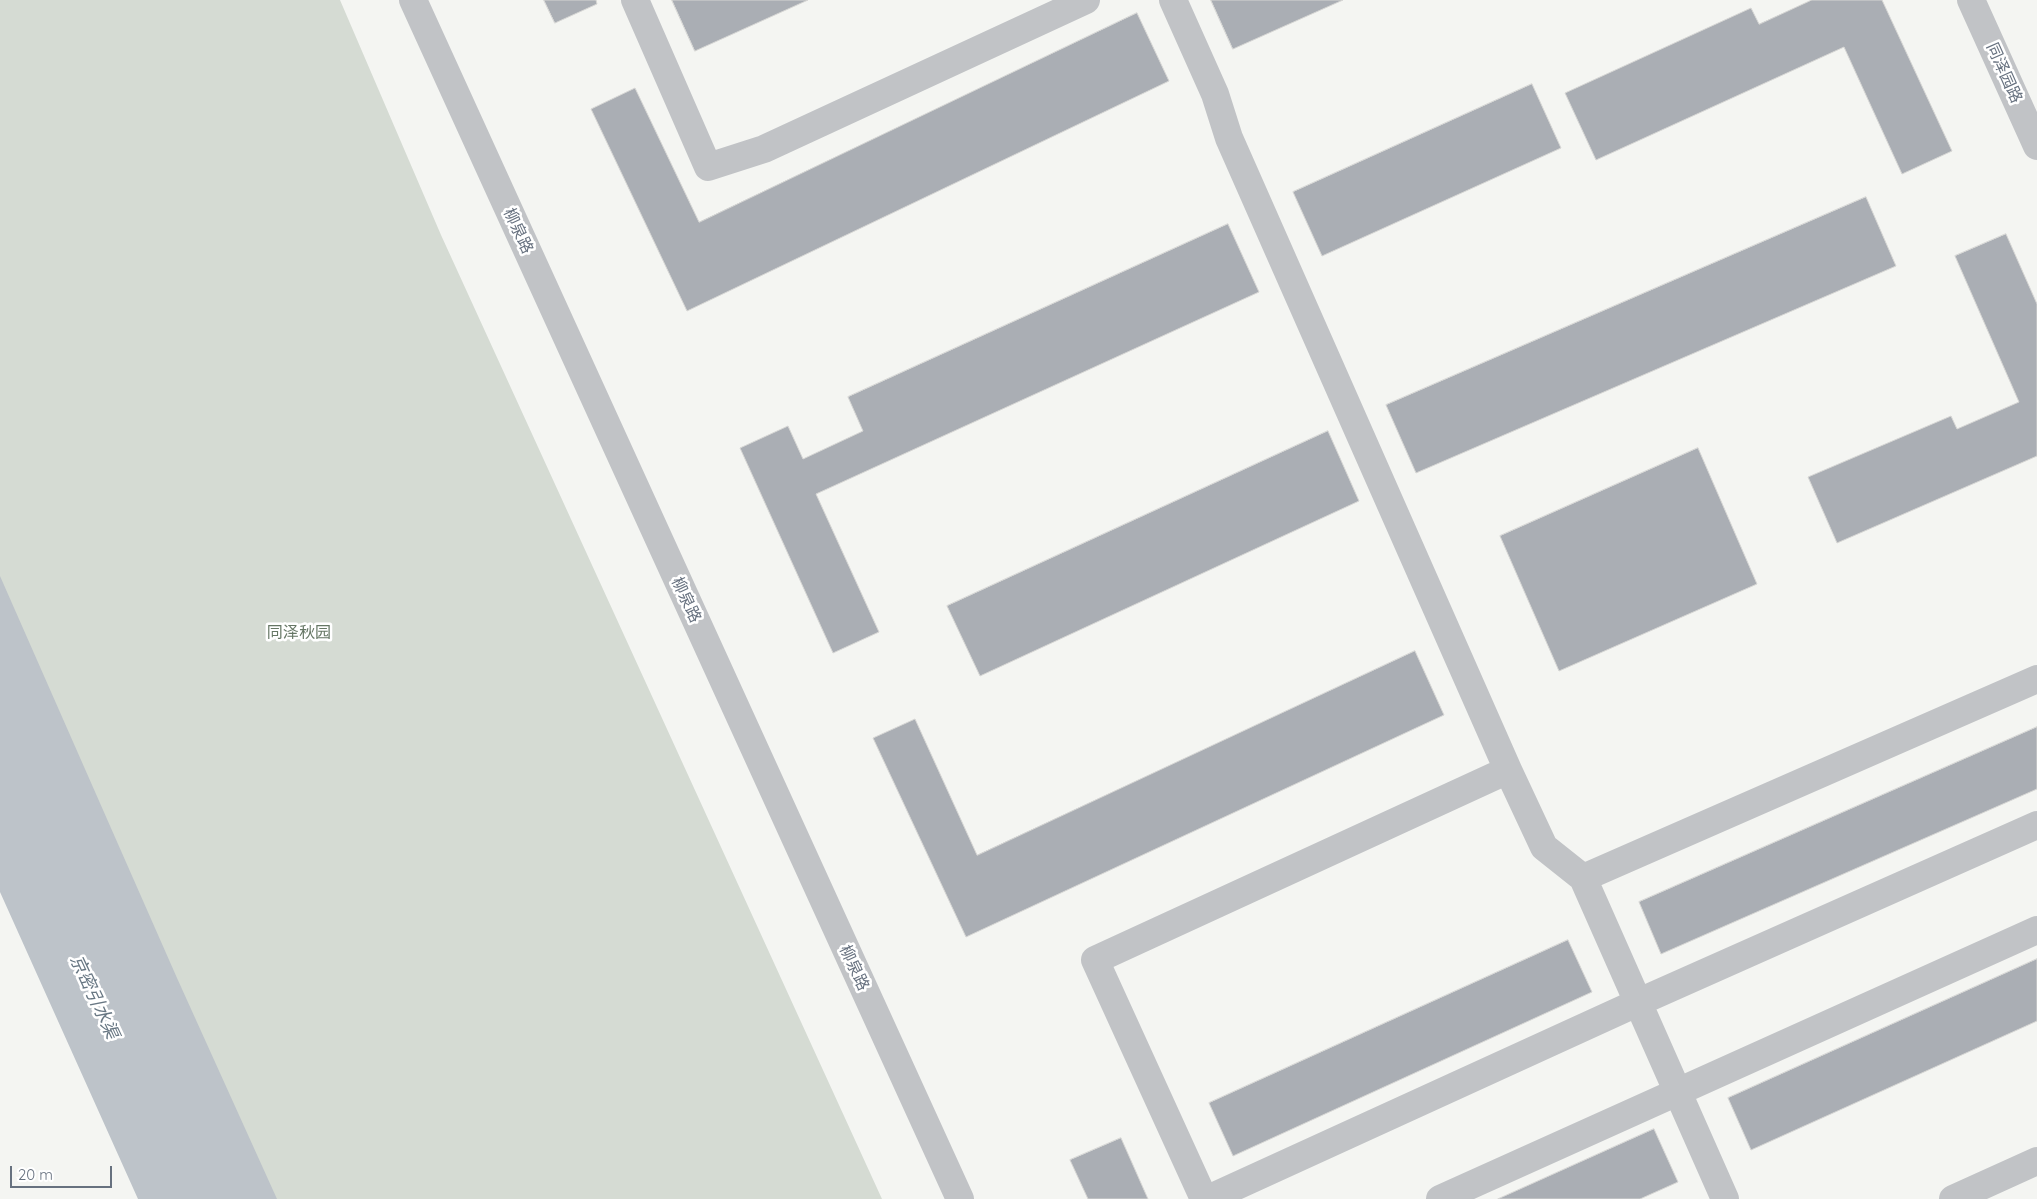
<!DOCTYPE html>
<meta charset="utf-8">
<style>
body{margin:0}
#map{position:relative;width:2037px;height:1199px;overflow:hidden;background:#f4f5f2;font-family:Quicksand,sans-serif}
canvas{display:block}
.scale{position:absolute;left:10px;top:1166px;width:102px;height:22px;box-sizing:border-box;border:2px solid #67717f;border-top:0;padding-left:6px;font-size:15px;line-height:18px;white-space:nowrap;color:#67717f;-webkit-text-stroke:4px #fff;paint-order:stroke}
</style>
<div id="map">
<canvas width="2037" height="1199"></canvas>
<div class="scale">20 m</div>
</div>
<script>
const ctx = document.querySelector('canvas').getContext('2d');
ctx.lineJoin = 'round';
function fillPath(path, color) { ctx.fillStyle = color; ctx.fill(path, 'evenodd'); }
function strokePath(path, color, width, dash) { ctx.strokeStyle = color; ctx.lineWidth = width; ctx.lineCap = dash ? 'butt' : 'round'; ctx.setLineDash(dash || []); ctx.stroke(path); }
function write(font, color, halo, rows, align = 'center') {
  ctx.font = font + ' Quicksand,"Noto Sans SC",sans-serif'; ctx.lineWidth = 5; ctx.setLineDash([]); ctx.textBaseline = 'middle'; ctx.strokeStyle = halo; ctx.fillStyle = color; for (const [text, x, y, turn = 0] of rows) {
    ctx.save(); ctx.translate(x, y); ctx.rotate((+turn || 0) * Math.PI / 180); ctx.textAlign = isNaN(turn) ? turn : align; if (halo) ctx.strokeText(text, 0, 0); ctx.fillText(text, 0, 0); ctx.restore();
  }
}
fillPath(new Path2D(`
 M0,0H340L441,235L882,1199H236L0,690Z`), '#d5dbd3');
fillPath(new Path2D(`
 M0,576L177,978L277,1199H138L0,892Z`), '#bdc3c9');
const building = new Path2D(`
 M544,0H596L597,4L555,23Z
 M672,0H808L695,51Z
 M1211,0H1343L1233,49Z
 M1812,0H1882L1952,151L1902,174L1844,47L1596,160L1565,93L1751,8L1759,24Z
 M1137,13L1169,81L687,311L591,109L635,88L699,222Z
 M1532,84L1561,148L1322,256L1293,192Z
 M1866,197L1896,266L1416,473L1386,405Z
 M1228,224L1259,292L816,494L879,632L833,653L740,448L788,426L803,459L863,431L848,397Z
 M2006,234L2037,304V456L1837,543L1808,477L1951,416L1957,429L2019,402L1955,256Z
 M1328,431L1359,501L980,676L947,606Z
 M1698,448L1757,584L1559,671L1500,536Z
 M1415,651L1444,715L966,937L873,738L915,719L977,855Z
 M2037,727V789L1661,954L1639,902Z
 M1568,940L1592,992L1233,1156L1209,1103Z
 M2037,959V1021L1751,1150L1728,1098Z
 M1654,1129L1678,1182L1640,1199H1498Z
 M1121,1138L1148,1199H1088L1070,1160Z`);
fillPath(building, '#aaaeb4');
strokePath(building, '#d6d6d4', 1);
strokePath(new Path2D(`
 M413,0L960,1199
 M635,0L708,167L764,149L1086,0
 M1173,0L1215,94L1229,138L1508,770L1544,847L1583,878L1725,1199
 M1971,0L2037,146
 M1583,878L2037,679
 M1204,1199L1095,960L1508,770
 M1208,1199L1639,1002L2037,825
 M1440,1199L2037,930
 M1953,1199L2037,1161`), '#c1c3c6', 28);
write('16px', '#67717f', '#fff', [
 ["同泽园路",2004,73,66],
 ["柳泉路",518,231,65],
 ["柳泉路",686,600,65],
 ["柳泉路",854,968,65]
]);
write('16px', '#667765', '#fff', [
 ["同泽秋园",299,633]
]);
write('italic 18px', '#687783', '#fff', [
 ["京密引水渠",94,997,65]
]);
</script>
